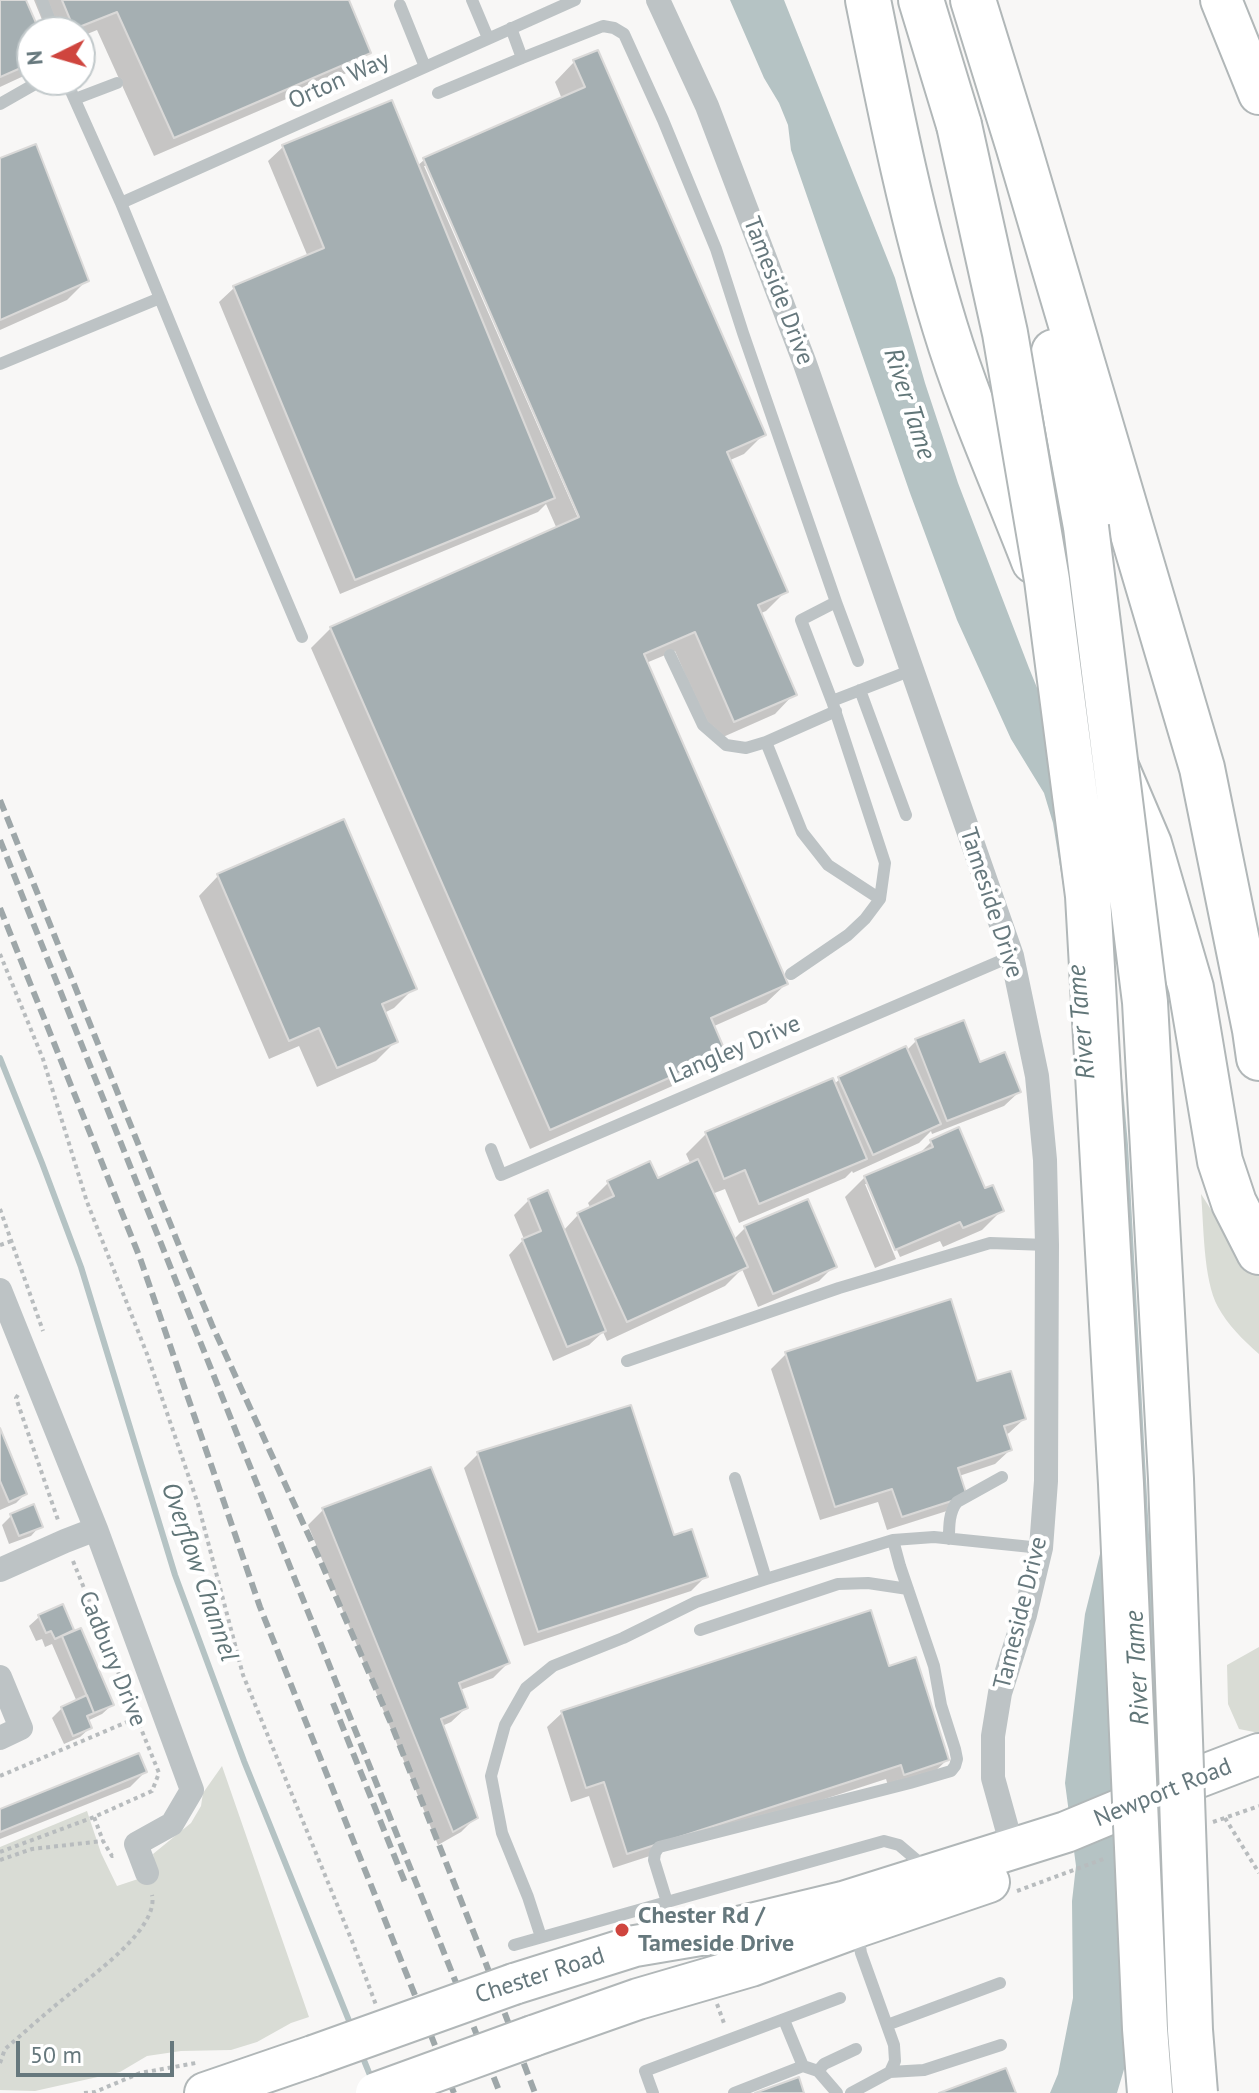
<!DOCTYPE html>
<style>
body{margin:0}
#map{position:relative;width:1259px;height:2093px;overflow:hidden;background:#f8f7f6;font-family:"PT Sans",sans-serif}
canvas{display:block}
.north{position:absolute;left:16px;top:16px;width:80px;height:80px;box-sizing:border-box;background:#fff;border:2px solid #c2c9cb;border-radius:50%;rotate:265deg;font-size:22px;font-weight:700;line-height:32px;text-align:center;color:#66787d}
.north::after{content:'';display:block;margin:auto;width:28px;height:36px;background:#cf453e;clip-path:polygon(50% 0,100% 100%,50% 72%,0 100%)}
.scale{position:absolute;left:16px;top:2041px;width:158px;height:36px;box-sizing:border-box;border:4px solid #66787d;border-top:0;padding-left:10px;font-size:24px;line-height:28px;white-space:nowrap;color:#66787d;-webkit-text-stroke:6px #fff;paint-order:stroke}
</style>
<div id="map">
<canvas width="1259" height="2093"></canvas>
<div class="north">N</div>
<div class="scale">50 m</div>
</div>
<script>
const ctx = document.querySelector('canvas').getContext('2d');
ctx.lineJoin = 'round';
function fillPath(path, color) { ctx.fillStyle = color; ctx.fill(path, 'evenodd'); }
function strokePath(path, color, width, dash) { ctx.strokeStyle = color; ctx.lineWidth = width; ctx.lineCap = dash ? 'butt' : 'round'; ctx.setLineDash(dash || []); ctx.stroke(path); }
function write(font, color, halo, rows, align = 'center') {
  ctx.font = font + ' "PT Sans",sans-serif'; ctx.lineWidth = 8; ctx.setLineDash([]); ctx.textBaseline = 'middle'; ctx.strokeStyle = halo; ctx.fillStyle = color; for (const [text, x, y, turn = 0] of rows) {
    ctx.save(); ctx.translate(x, y); ctx.rotate((+turn || 0) * Math.PI / 180); ctx.textAlign = isNaN(turn) ? turn : align; if (halo) ctx.strokeText(text, 0, 0); ctx.fillText(text, 0, 0); ctx.restore();
  }
}
fillPath(new Path2D(`
 M1201,1194L1219,1222L1259,1267V1354C1244,1341 1227,1324 1218,1307C1203,1279 1204,1226 1201,1194Z
 M1259,1647V1733L1239,1729L1228,1704L1227,1665Z
 M222,1766L309,2017L291,2023L257,2042L231,2050L181,2051L147,2056L120,2072L35,2091L0,2090V1847L87,1811L101,1853L117,1886L156,1873L153,1854L191,1823L201,1806L203,1793Z`), '#d9dcd5');
fillPath(new Path2D(`
 M730,0H784L895,278L925,383L958,483L1029,668L1086,808L1110,944L1128,1145L1159,1720L1156,1874L1133,2039L1117,2093H1050L1058,2074L1073,1998L1072,1901L1076,1866L1065,1783L1085,1614L1102,1546L1081,1059L1066,904L1053,823L1044,793L1011,739L957,620L910,493L791,150L788,125L779,103L764,78Z`), '#b5c3c4');
fillPath(new Path2D(`
 M0,0H23L38,32H32V70L28,74L0,87Z
 M34,0H346L368,52L349,72L154,156L97,30L80,37V32H47Z
 M574,62L764,434L744,454L728,461L785,592L766,611L759,614L794,694L775,714L714,741L675,651L646,663L786,984L766,1003L712,1027L723,1053L704,1072L530,1149L311,648L331,628L557,529L546,504L538,512L340,594L219,302L234,288L308,257L268,161L283,147L417,166L424,160L562,99L555,82ZM424,166H428L585,525L582,527Z
 M0,161L87,280L67,300L0,330Z
 M218,876L414,988L394,1008L384,1013L396,1041L376,1061L317,1087L299,1046L269,1059L199,896Z
 M916,1041L979,1064L1019,1092L1004,1106L932,1134L931,1131L919,1143L853,1173L852,1171L845,1178L739,1223L725,1189L712,1194L733,1240L745,1228L834,1266L819,1281L758,1307L742,1269L725,1286L607,1341L603,1332L589,1345L553,1361L509,1255L524,1239L514,1215L529,1200L563,1231L578,1215L591,1209L588,1203L608,1183L657,1180L691,1165L686,1154L706,1134L833,1085L840,1079L906,1051Z
 M931,1142L1002,1210L982,1230L943,1247L940,1241L900,1257L869,1184H865L896,1259L875,1268L845,1197L865,1177L917,1156Z
 M786,1354L976,1384L1024,1419L1009,1433L1005,1435L1010,1450L995,1464L959,1476L950,1510L887,1530L878,1502L820,1520L771,1369Z
 M0,1433L25,1494L16,1503L0,1510Z
 M478,1454L672,1538L706,1576L691,1591L524,1646L464,1468Z
 M430,1470L508,1663L493,1678L460,1690L466,1708L451,1722L442,1726L476,1817L461,1832L438,1845L308,1525L323,1510Z
 M11,1516L40,1526L31,1536L9,1544L2,1525Z
 M62,1607L73,1633L112,1705L102,1714L87,1721L90,1728L80,1737L64,1744L52,1718L62,1708L77,1702L52,1644L45,1647L42,1639L36,1641L29,1626L39,1617Z
 M888,1669L947,1760L932,1774L889,1789L886,1779L613,1868L589,1796L571,1802L547,1727L562,1713Z
 M145,1772L130,1787L0,1839V1811Z`), '#0003');
strokePath(new Path2D(`
 M0,1058L42,1163L81,1267L175,1575L244,1761L352,2028
 M361,2053L372,2080`), '#b5c3c4', 6);
const building = new Path2D(`
 M0,0H26L40,32H32V63L0,77Z
 M62,0H349L371,53L174,138L117,12L74,29Z
 M598,50L766,435L727,452L788,592L758,605L797,695L734,722L695,632L644,654L788,984L711,1018L726,1053L550,1130L330,627L579,517L423,158L585,87L573,60Z
 M392,100L555,498L355,580L233,286L324,248L282,145Z
 M36,144L89,281L0,320V158Z
 M344,819L417,989L382,1004L398,1042L337,1068L319,1028L289,1041L217,874Z
 M964,1020L980,1062L1005,1052L1021,1092L947,1121L915,1039Z
 M906,1046L941,1124L873,1155L838,1077Z
 M833,1078L867,1159L759,1204L745,1170L724,1179L705,1132Z
 M959,1127L985,1188L993,1185L1004,1211L963,1228L960,1222L895,1250L864,1176L933,1147L930,1140Z
 M698,1159L748,1267L627,1322L577,1213L614,1196L607,1181L650,1161L658,1178Z
 M548,1190L606,1331L567,1347L522,1239L541,1231L528,1199Z
 M808,1199L837,1267L773,1294L744,1226Z
 M951,1299L977,1381L1011,1371L1026,1419L1004,1426L1012,1450L958,1468L967,1496L902,1517L892,1489L835,1507L785,1352Z
 M631,1405L674,1535L692,1529L708,1577L538,1632L477,1452Z
 M0,1428L27,1494L9,1502L0,1481Z
 M431,1467L510,1663L459,1683L468,1708L441,1719L478,1818L453,1832L322,1508Z
 M34,1504L43,1527L19,1536L10,1514Z
 M63,1604L74,1630L55,1639L51,1631L46,1633L38,1615Z
 M871,1610L889,1666L916,1657L949,1760L904,1775L901,1765L627,1854L604,1782L586,1788L561,1711Z
 M81,1628L114,1705L94,1713L62,1636Z
 M87,1695L94,1713L87,1716L92,1728L73,1736L61,1707Z
 M139,1753L147,1772L0,1832V1809Z
 M1006,2068L1016,2093H939Z
 M799,2077L804,2093H755Z`);
fillPath(building, '#a5afb2');
strokePath(building, '#dad9d8', 2);
const trunk = new Path2D(`
 M1221,0L1259,94
 M514,1984L635,1946L718,1932L843,1902L1066,1832L1191,1780L1259,1754
 M533,2036L638,1999L751,1966L857,1927L989,1882
 M205,2093L313,2056`);
const motorway = new Path2D(`
 M868,0C890,109 912,220 945,327C969,406 1004,483 1034,561
 M921,0L959,125
 M973,0L1018,145L1202,768L1255,1030L1259,1058
 M1054,352L1086,527
 M1061,628L1100,729L1149,844L1191,988L1220,1161L1234,1203L1259,1252`);
strokePath(trunk, '#b1b7b8', 44);
strokePath(motorway, '#b1b7b8', 48);
strokePath(new Path2D(`
 M0,954L43,1059L87,1202L147,1354L198,1504L243,1675L352,1941L376,2005
 M0,1209L43,1331
 M0,1245L12,1241
 M18,1395L16,1398L59,1523
 M73,1561L159,1773L152,1791L94,1817L103,1841L112,1856L116,1855
 M0,1776L134,1719
 M1225,1818L1259,1873
 M1213,1822L1259,1806
 M0,1852L94,1817
 M0,1860L32,1849L103,1841
 M1017,1891L1106,1858
 M717,2004L725,2026
 M0,2063L5,2049C27,2030 49,2010 72,1992C95,1973 159,1928 152,1895
 M84,2093L95,2092L140,2073L196,2063`), '#b8bcbe', 4, [4, 4]);
strokePath(new Path2D(`
 M42,0L54,32
 M472,0L488,38
 M400,5L425,67
 M511,28L522,58L603,26L614,28L624,34L663,120L716,249L743,333L836,602L801,620L832,701
 M66,80L121,203L202,401L302,637
 M438,93L522,58
 M75,99L117,83
 M0,104L42,80
 M121,203L575,0
 M0,364L160,298
 M836,602L858,661
 M670,655L703,725L726,745L746,748L766,742L836,711
 M860,690L906,815
 M766,742L802,832L828,865L880,899
 M791,974L848,935L865,919L880,899L885,863L832,701L912,670
 M491,1149L501,1175L1012,956
 M627,1361L839,1288L990,1243L1047,1245
 M735,1478L766,1579
 M949,1539C949,1526 949,1512 957,1502L1002,1477
 M700,1630L838,1584L868,1583L908,1589
 M667,1902L654,1860L655,1853L659,1847L910,1783L951,1771L955,1766L957,1759L955,1749L941,1705L934,1666L900,1566L893,1540
 M541,1937L528,1897L502,1833L491,1776L505,1725L526,1688L553,1666L623,1638L696,1602L766,1579L893,1540L934,1537L1041,1548
 M514,1945L884,1841L899,1845L926,1868
 M784,2020L803,2066
 M887,2025L1000,1983
 M818,2071L824,2064L856,2049
 M890,2072L924,2070L1001,2045
 M653,2093L645,2071L840,1998
 M734,2093L803,2066L818,2071L837,2093
 M851,2093L890,2072L895,2061L894,2045L861,1953L858,1934`), '#bdc3c5', 12);
strokePath(new Path2D(`
 M658,0L707,106L804,361L1012,956L1037,1076L1045,1160L1047,1245L1046,1481L1041,1548L1025,1615L1000,1693L993,1736V1778L1013,1850
 M0,1290L96,1529L192,1790L172,1824L136,1844L147,1873
 M0,1570L65,1541L96,1529
 M0,1677L21,1728L0,1738`), '#bdc3c5', 24);
strokePath(trunk, '#fff', 40);
strokePath(motorway, '#fff', 44);
strokePath(new Path2D(`
 M0,800L180,1248L212,1325L320,1560L390,1721L483,1956L535,2093
 M0,840L500,2093
 M0,908L140,1258L260,1607L454,2093
 M333,1703L406,1885`), '#9ea7a9', 6, [12, 6]);
const trunkBridge = new Path2D(`
 M313,2056L514,1984
 M376,2093L533,2036`);
const motorwayBridge = new Path2D(`
 M959,125L1005,333L1047,580L1088,896L1121,1484L1145,2029L1150,2093
 M1086,527L1145,1002L1171,1479L1190,2030L1195,2093`);
strokePath(trunkBridge, '#b1b7b8', 44, []);
strokePath(motorwayBridge, '#b1b7b8', 48, []);
strokePath(trunkBridge, '#fff', 40);
strokePath(motorwayBridge, '#fff', 44);
for (const [x, y, r, color] of [
 [622,1930,8,"#cf453e"]
]) { const dot = new Path2D(); dot.arc(x, y, r, 0, 2 * Math.PI); ctx.fillStyle = color; ctx.fill(dot); strokePath(dot, '#fff', 3); }
write('24px', '#66787d', '#fff', [
 ["Orton Way",339,81,-24],
 ["Tameside Drive",778,291,69],
 ["Tameside Drive",991,903,72],
 ["Langley Drive",735,1050,-23],
 ["Tameside Drive",1021,1613,-76],
 ["Cadbury Drive",112,1659,68],
 ["Newport Road",1163,1793,-22],
 ["Chester Road",540,1976,-18]
]);
write('bold 24px', '#66787d', '#fff', [
 ["Chester Rd /",638,1916],
 ["Tameside Drive",638,1944]
], 'left');
write('italic 26px', '#617678', '#fff', [
 ["River Tame",909,404,72],
 ["River Tame",1082,1022,-95],
 ["Overflow Channel",199,1572,71],
 ["River Tame",1138,1668,-93]
]);
</script>
